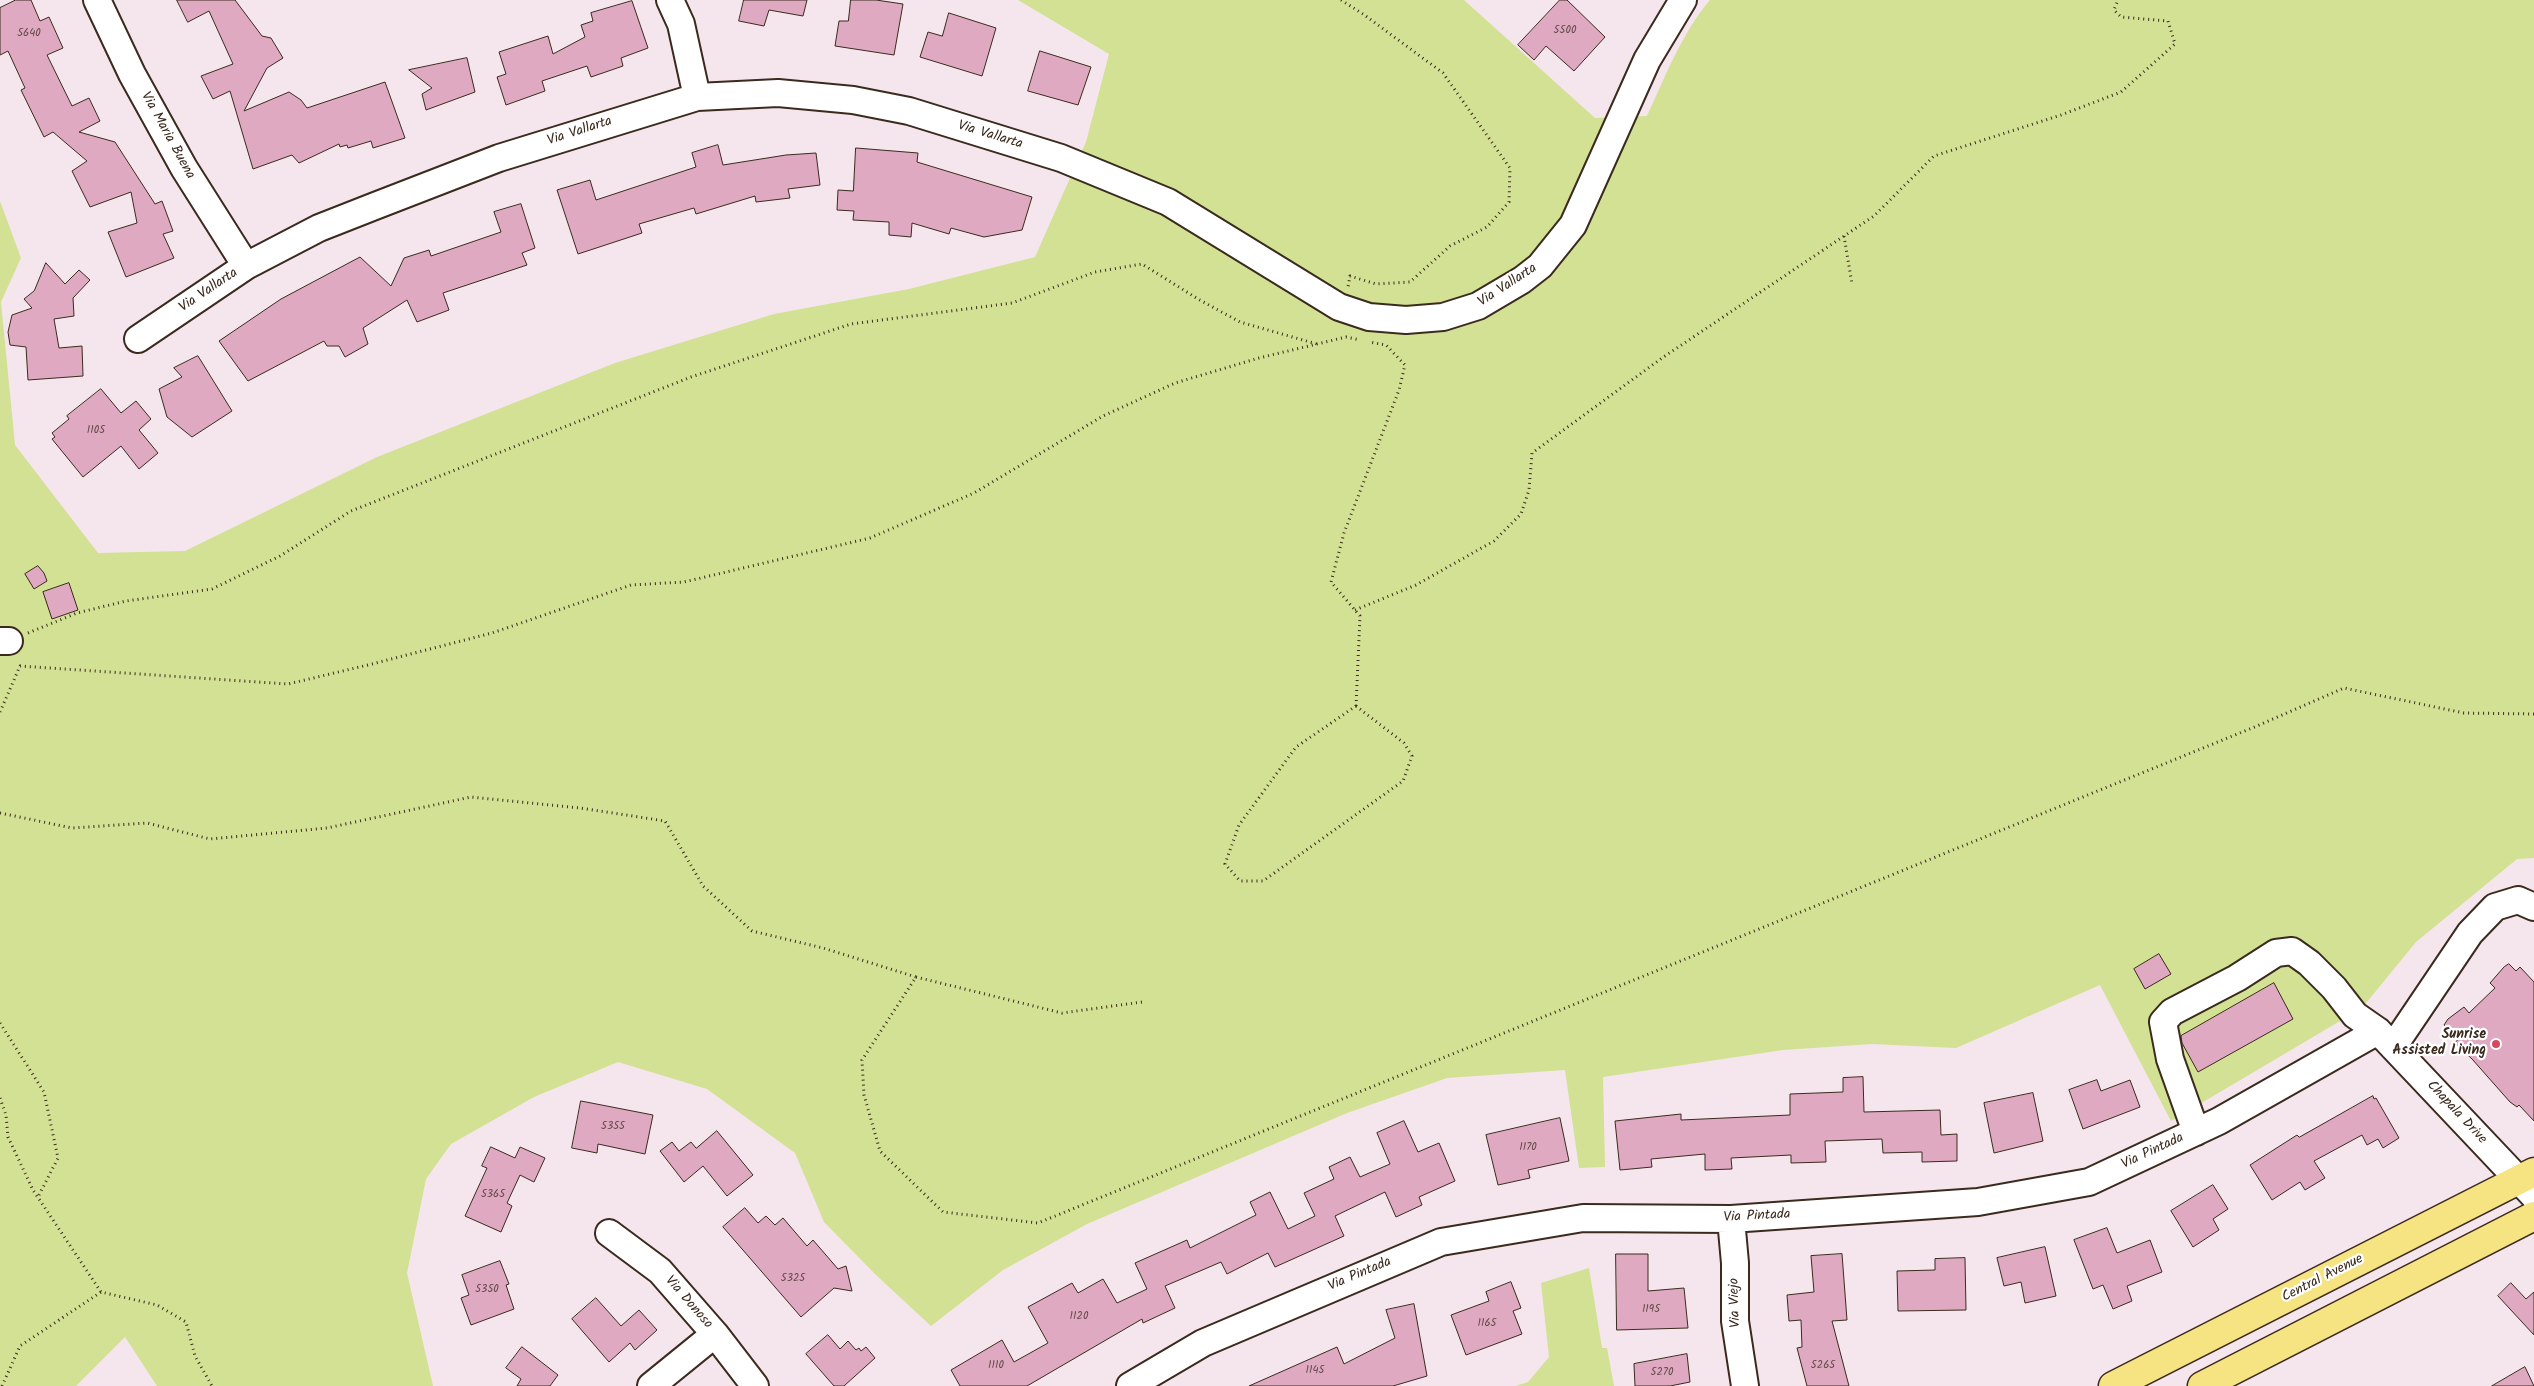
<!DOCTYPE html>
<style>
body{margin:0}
canvas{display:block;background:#f5e5ec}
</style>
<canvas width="2534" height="1386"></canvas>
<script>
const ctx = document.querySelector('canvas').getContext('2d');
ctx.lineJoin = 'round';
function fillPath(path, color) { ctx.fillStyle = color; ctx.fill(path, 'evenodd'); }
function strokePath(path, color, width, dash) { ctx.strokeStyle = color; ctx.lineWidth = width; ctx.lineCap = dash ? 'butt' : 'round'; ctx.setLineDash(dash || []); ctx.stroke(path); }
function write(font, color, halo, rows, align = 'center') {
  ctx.font = font + ' Kalam,sans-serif'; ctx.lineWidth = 4.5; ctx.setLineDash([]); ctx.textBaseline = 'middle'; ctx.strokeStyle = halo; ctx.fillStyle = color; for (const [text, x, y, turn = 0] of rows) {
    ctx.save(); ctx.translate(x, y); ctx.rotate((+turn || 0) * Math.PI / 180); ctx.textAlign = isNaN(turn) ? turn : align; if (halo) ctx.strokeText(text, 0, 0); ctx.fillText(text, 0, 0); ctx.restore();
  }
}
fillPath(new Path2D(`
 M1018,0H1464L1595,118L1647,116C1665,77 1682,33 1710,0H2534V858L2517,859L2416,942L2362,1008L2171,1121L2100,985L1956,1048L1872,1044L1783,1050L1603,1077L1605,1167L1579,1168L1565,1070L1447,1078L1347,1113L1087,1224L1003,1270L931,1326L876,1275L824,1222L795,1153L707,1089L618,1062L534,1097L451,1144L426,1179L407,1273L433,1386H157L125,1337L76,1386H0V201L21,258L1,302L15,445L98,553L185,551L377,457L615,363L774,314L909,289L1035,257L1086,142L1109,54Z
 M1589,1268L1602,1348H1607L1614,1386H1516L1528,1382L1549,1357L1541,1283Z`), '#d3e194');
const building = new Path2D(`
 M16,0H31L40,21L49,17L63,48L47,55L72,106L89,98L100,121L79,132L115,142L155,204L162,201L173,231L163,234L174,258L126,277L108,232L137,223L131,192L90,207L72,171L87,161L53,132L44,137L21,90L25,88L8,51L0,55V8Z
 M177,0H235L262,36L271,38L283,58L267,68L244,111L289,92L301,100L307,108L385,82L405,138L373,148L371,141L348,148L347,145L340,147L339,144L299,163L292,155L253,169L230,91L213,99L201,76L233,64L209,11L188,22Z
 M744,0H807L803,16L769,10L764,26L739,21Z
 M851,0H876L903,4L894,55L835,46L839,21H848Z
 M1560,0H1567L1605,37L1574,71L1546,46L1534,60L1518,45Z
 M632,1L648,48L621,58L623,66L591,77L587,66L542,81L545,91L506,105L497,77L506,74L499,52L548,36L553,54L585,37L581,25L593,21L591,13Z
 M949,13L996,28L982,76L920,57L928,32L942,36Z
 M1040,51L1091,67L1078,105L1028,91Z
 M467,58L475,92L426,110L422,94L432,88L409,70Z
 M718,145L723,165L786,155L816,153L820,185L788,189L790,198L756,202L755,196L696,214L694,208L639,224L642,233L578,254L557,190L590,180L596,200L696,167L692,153Z
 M856,148L918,153L917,162L1032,197L1022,230L984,237L951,228L949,234L912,223L911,237L889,235V222L853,220L854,211L837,210L838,190L853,191Z
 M521,204L535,248L522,253L527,265L443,293L449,310L417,322L407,300L363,328L368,344L345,357L339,346H327L324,341L248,381L219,341L281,299L360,257L391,286L404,258L429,250L431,256L501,232L494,212Z
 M46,263L65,284L79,270L90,280L73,298L74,316L54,319L59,348L82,346L83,376L28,380L26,347L10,345L8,332L12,315L32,308L24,299L34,291Z
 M198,356L232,411L192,437L167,417L159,389L182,377L174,368Z
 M101,389L121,413L136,401L151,419L139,430L158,453L139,469L121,446L83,477L52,439L55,437L52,433L69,419L67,416Z
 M38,566L44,573L47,581L34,589L25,574Z
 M69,583L78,610L52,619L43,592Z
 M2159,954L2171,974L2145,989L2134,969Z
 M2509,964L2516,971L2520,967L2534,982V1121L2519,1105L2517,1107L2510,1102L2472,1059L2460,1048L2455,1042L2458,1040L2444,1025L2448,1019L2464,1007L2469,1013L2495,988L2490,983L2504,967Z
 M2274,983L2293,1019L2198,1072L2182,1043L2181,1036Z
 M1863,1077L1864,1112L1940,1110L1941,1135L1957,1134V1161L1922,1162V1152L1883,1153L1882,1139L1825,1141L1826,1162L1791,1163V1155L1731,1158L1732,1169L1705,1170V1154L1651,1159L1652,1167L1620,1170L1615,1121L1681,1114V1120L1790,1115V1094L1843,1092V1078Z
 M2097,1080L2101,1091L2130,1080L2140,1107L2083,1129L2069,1090Z
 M2033,1093L2043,1141L1994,1153L1984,1103Z
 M2373,1096L2374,1099L2376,1098L2399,1138L2383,1148L2378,1139L2367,1145L2362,1135L2314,1161L2325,1178L2305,1190L2300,1182L2272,1200L2250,1165L2297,1135L2299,1137Z
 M581,1101L653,1115L645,1154L598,1144L597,1153L572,1148Z
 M1560,1118L1569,1161L1528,1170L1530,1178L1498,1185L1486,1135Z
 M1404,1121L1418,1152L1439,1143L1455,1181L1419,1197L1422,1205L1396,1217L1385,1192L1335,1216L1344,1236L1275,1267L1268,1253L1227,1274L1221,1262L1165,1286L1175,1308L1143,1323L1142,1319L1027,1386H960L951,1370L1002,1340L1014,1362L1048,1343L1028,1307L1072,1283L1078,1293L1103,1279L1117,1303L1147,1289L1135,1263L1187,1240L1190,1248L1256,1215L1250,1202L1270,1192L1288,1229L1315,1216L1304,1193L1334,1179L1329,1167L1350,1157L1360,1177L1390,1164L1377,1133Z
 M717,1131L753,1175L727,1196L703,1166L684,1182L660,1151L672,1142L679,1151L691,1142L696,1148Z
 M491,1147L515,1158L520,1147L545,1158L534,1182L520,1175L507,1203L512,1206L501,1232L465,1216L487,1168L482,1166Z
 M2213,1185L2228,1209L2213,1219L2219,1230L2193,1247L2171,1211Z
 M745,1208L758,1223L766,1216L775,1225L783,1218L807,1246L813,1240L838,1269L846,1266L852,1291L834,1288L801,1317L723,1227Z
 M2107,1228L2117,1253L2150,1240L2162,1272L2127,1286L2132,1301L2113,1309L2103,1285L2093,1289L2074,1240Z
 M2045,1247L2056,1296L2025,1303L2021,1282L2004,1286L1997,1258Z
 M1616,1254H1648V1291L1684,1288L1688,1328L1617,1330Z
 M1842,1254L1847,1320L1832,1321L1849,1386H1807L1797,1348L1802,1347L1801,1320L1789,1321L1787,1295L1814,1292L1811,1256Z
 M1965,1258L1966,1310L1898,1311L1897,1271L1935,1270V1259Z
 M500,1261L509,1284L506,1285L514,1309L471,1325L461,1298L469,1295L462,1275Z
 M1511,1282L1521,1308L1513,1311L1522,1334L1466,1355L1451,1315L1489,1301L1486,1292Z
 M2511,1283L2526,1299L2534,1292V1335L2498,1296Z
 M596,1298L621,1326L639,1310L657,1330L635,1350L630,1343L609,1362L572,1319Z
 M1414,1304L1427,1376L1393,1386H1249L1337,1347L1344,1364L1395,1338L1386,1310Z
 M828,1335L840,1349L848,1341L856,1350L859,1348L861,1351L866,1347L875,1358L844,1386H834L806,1354Z
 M522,1347L558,1375L550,1386H517L521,1379L506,1368Z
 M1687,1354L1690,1382L1670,1386H1635L1634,1364Z
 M2525,1367L2534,1386H2492Z`);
fillPath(building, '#dea9c1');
strokePath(building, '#3b2a1e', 1);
const minor = new Path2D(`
 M97,0L132,74L184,168L246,266
 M670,0L681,24L697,97
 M138,339L246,266L319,228L375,206L499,158L697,97L778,93L853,100L909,111L1061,158L1168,202L1339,307L1369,317L1406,320L1443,317L1478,306L1522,280L1540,266L1573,225L1647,60L1683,0
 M0,641H9
 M2393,1047L2470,933L2495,907L2518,900L2534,907
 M2196,1132L2170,1059L2163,1022L2172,1012L2237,978L2276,953L2292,951L2309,963L2334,988L2355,1015L2378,1031L2534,1196
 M1731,1219L1735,1263V1321L1745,1386
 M609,1233L660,1271L715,1334L755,1386
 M651,1386L715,1334
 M1130,1386L1203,1343L1441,1242L1583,1218L1731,1219L1978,1202L2089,1182L2219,1121L2378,1031`);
const major = new Path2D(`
 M2113,1386L2534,1172
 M2202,1386L2534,1216`);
strokePath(minor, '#3b2a1e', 30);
strokePath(major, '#3b2a1e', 31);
strokePath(new Path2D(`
 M1341,0L1363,14L1443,73L1510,168L1509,202L1487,227L1450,246L1410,282L1376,284L1350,276L1348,287
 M1844,236L1852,284
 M1355,610L1416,585L1494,541L1521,514L1529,490L1532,453L1662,358L1874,216L1934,156L2061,115L2121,92L2175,44L2168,21L2121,17L2114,10L2118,0
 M28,633L77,613L126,601L212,589L280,556L351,511L691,377L851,324L1012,303L1095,272L1142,264L1198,299L1240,322L1317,344
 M1356,706L1360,616L1331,582L1344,533L1399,390L1405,365L1386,345L1369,342
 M1356,706L1404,743L1412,756L1403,781L1263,881H1240L1225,864L1239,825L1296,747Z
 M0,712L20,666L288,684L372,664L492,633L631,585L684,582L870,538L974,493L1103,416L1175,383L1259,358L1346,337L1360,340
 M0,813L72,828L147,823L210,839L327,828L471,797L580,808L665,821L703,886L752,931L823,948L916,977L862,1060L864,1095L880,1151L943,1212L1038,1223L2257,726L2344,688L2464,713L2534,714
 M916,977L1062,1013L1142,1002
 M0,1023L44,1092L58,1158L38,1197
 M0,1098L6,1115L8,1137L33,1190L101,1292
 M2,1386L20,1346L101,1292L157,1305L186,1322L195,1356L212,1386`), '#3b2a1e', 3, [1, 4]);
strokePath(minor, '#fff', 26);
strokePath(major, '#f6e381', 28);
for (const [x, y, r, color] of [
 [2496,1044,5,"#d1495b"]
]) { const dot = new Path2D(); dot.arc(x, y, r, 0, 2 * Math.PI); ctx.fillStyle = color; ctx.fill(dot); strokePath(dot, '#fff', 2); }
write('11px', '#644a47', null, [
 ["5500",1565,31],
 ["5640",29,34],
 ["1105",96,431],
 ["5355",613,1127],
 ["1170",1528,1148],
 ["5365",493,1195],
 ["5325",793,1279],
 ["5350",487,1290],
 ["1195",1651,1310],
 ["1120",1079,1317],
 ["1165",1487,1324],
 ["1110",996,1366],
 ["5265",1823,1366],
 ["1145",1315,1371],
 ["5270",1662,1373]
]);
write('14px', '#3b2a1e', '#fff', [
 ["Via Vallarta",580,132,-18],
 ["Via Maria Buena",167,136,61],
 ["Via Vallarta",990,136,17],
 ["Via Vallarta",1508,286,-33],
 ["Via Vallarta",209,291,-34],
 ["Chapala Drive",2456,1113,47],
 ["Via Pintada",2153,1152,-25],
 ["Via Pintada",1757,1217,-3],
 ["Via Pintada",1360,1275,-23],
 ["Central Avenue",2323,1279,-27],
 ["Via Donoso",688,1303,49],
 ["Via Viejo",1736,1303,-92]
]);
write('bold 14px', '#3b2a1e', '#fff', [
 ["Sunrise",2486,1036],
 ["Assisted Living",2486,1052]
], 'right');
</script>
